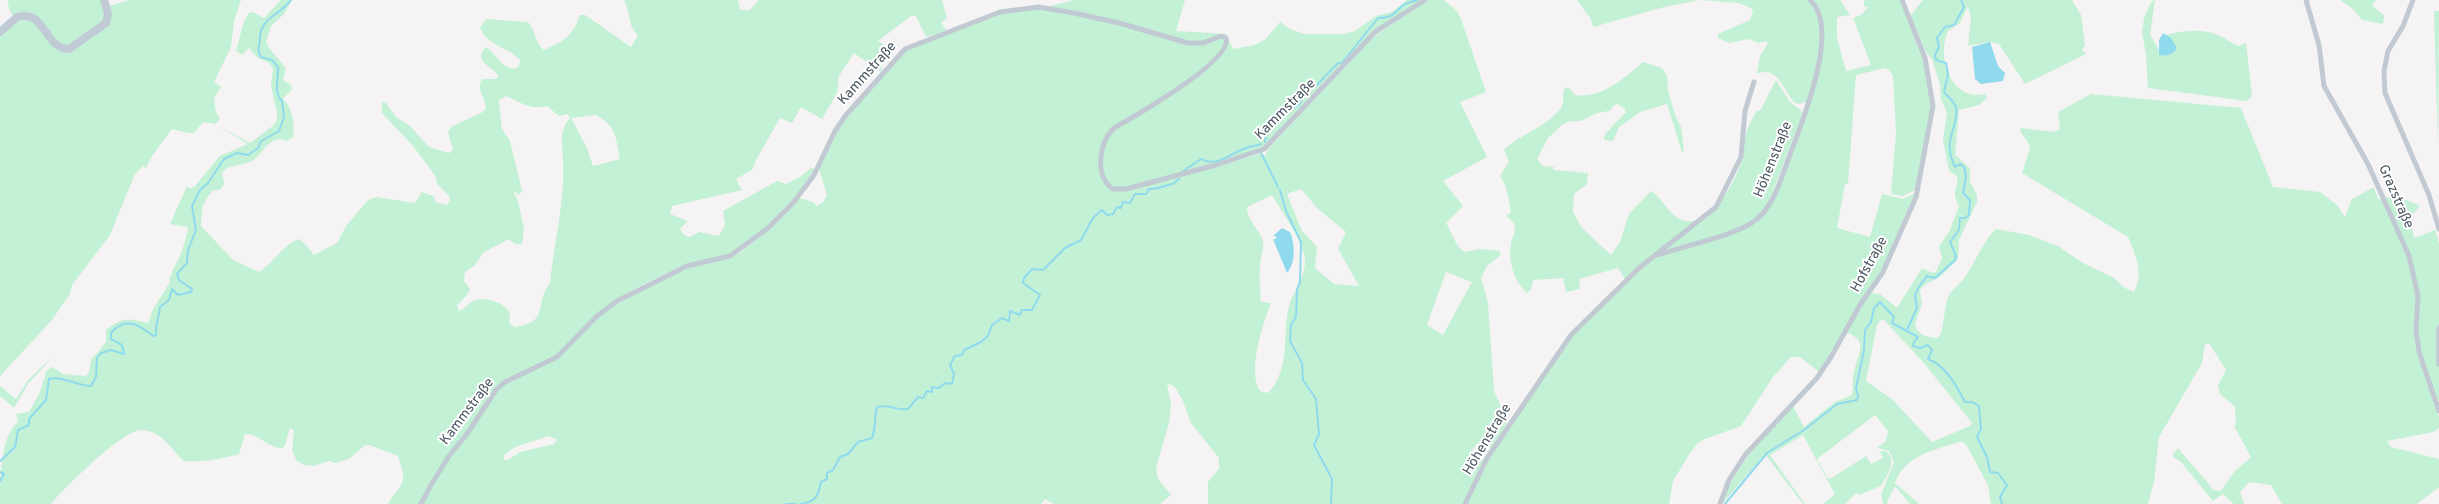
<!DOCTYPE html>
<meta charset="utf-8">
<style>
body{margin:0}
canvas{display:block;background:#f5f3f3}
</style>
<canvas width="2439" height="504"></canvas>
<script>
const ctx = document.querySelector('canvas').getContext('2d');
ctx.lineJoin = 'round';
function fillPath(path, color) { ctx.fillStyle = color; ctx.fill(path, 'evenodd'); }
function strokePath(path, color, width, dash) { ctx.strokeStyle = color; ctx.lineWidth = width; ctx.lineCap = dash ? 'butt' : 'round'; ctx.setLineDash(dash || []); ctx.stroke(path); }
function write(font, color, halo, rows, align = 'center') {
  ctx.font = font + ' Overpass,sans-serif'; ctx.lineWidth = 4; ctx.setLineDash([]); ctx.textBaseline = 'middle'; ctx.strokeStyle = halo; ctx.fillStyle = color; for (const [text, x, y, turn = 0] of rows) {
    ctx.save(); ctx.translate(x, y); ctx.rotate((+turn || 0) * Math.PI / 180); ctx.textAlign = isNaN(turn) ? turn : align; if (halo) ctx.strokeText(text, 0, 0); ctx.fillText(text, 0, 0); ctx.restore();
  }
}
fillPath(new Path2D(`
 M8,0H102L106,10L104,21L71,46L59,45L44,23C25,19 8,23 8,0Z
 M129,0H241L234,21L231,47L214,82L221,87L214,98L216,113L220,118L216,124L203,122L194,133H188L172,129L152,156L146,168L143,166L135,174L110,235L72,285L70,294L52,320L0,376V35L15,20L31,19L60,50L101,30L109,6Z
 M281,0H292L284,14L271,26L266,42C271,53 280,59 286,69L283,80L291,85L292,89L283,99C293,108 295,125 293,137L287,141C268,134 265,153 252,161C242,166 230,164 222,172L224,184L221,189L212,191L207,198L202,208L201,226L233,260L259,272C272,264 286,242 299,239L306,245L314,255L337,243L346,226L368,200L376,197L415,203L422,192L433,196L437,203L447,205L450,200L449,196L437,184L436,177L414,147L382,113V102L386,103L396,117L410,126L429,147L449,153L453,150L448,132L451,127L483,112L486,107C484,96 476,90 482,79H495L499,76C492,66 472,61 486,47C498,55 499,67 515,69L519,66L520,60C508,47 488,46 480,28L486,19L528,22C535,30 536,44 544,50L559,43L568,36L575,27L580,15H585L631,47L638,35C627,25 631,13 624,0H738L740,10H750L759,0H942L947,18L941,23L947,31L926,37L916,16H911L878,41L886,46L881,72L854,53L839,76L837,93L822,119L801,107L792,123L780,118L756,160L752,170L736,179L742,190L672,206L670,214L688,221L680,229L684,235L690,237L699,232L719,236L725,225L723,211L777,181L786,184L800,177L811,168L815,169L791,202L767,227L730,254L687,264L644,284L616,300L556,355L504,380L451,457L502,386L558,358L598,318L618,303L688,267L731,257L740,253L769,229L799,198L813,202L817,206L823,202L827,195L819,169L837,132L854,107L906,50L1000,13L1039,9L1074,0H1185L1176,31L1226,34L1233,49L1255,45L1266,39L1280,22L1290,29L1304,34H1344L1355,31L1376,16L1392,12L1407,0H1421L1374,31L1263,147L1181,177L1259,154L1266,155L1268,149L1373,37L1428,0H1444L1457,11L1461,19L1486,92L1460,102L1487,157L1443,181L1463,206L1446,223C1452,233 1455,245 1464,252L1480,249L1499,251L1501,255L1487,266L1481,278L1488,303L1494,391L1508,422L1491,448L1477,443L1472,451L1484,461L1463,504H1208V482L1219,469V458L1191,423L1183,401L1175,387L1167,383L1171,405L1169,423L1156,468L1158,479L1171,495L1160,504H1054L1045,499L1041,504H388C403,480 408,486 398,456L369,445H365L349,459L335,463L329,461L313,466L304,465L297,461L292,451L294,431L290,428L285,445L282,448C268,448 258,433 245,434L239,454C231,457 190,465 183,460C171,450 162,430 141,430C124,429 63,489 51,504H0C0,478 0,437 18,422L16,414L29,412L40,392L47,370L53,367L63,374L86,376L89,372L91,360L106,342V330C124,317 126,318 148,323L153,309L170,282L169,279L182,251L188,230L187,227L170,224L187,186L190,189L195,186L220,156L248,144L217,125L250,143L274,125L277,120V113L271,86L273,68L268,62L258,58L249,48L242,55L236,51L244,21L249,13L253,12L264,18ZM506,96C522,103 530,110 547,106L559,116L568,114L570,118C558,131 563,146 563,162C565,202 554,243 550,283C534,302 551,322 515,327L509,323L510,313C504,302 485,296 473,301C467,304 466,309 459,311L457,305L467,295L470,289L464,281L465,272L475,265L484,252L509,239L515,244H522L524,229L518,201L513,191L519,195L522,191L510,141L502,129L501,122L499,100ZM596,115C616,125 616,138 620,159L593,166L587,148L571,118ZM1301,189L1317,208L1346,232L1338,249L1359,286L1334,284L1315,268L1317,247L1302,231L1287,194ZM1272,195C1283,214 1299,235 1304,255C1309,273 1293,290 1289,306C1282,335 1291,369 1268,393L1260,391C1247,373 1263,322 1271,303L1261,302C1260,290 1259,278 1260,266C1260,258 1264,251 1263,243C1261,229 1247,222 1247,207ZM1446,272L1472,282L1443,335L1427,325ZM549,436L557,440L554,444L520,452L508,460H504V455L515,447Z
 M1577,0H1700L1664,7L1593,27L1591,19Z
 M1702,0H1807C1831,20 1815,76 1807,101L1800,104L1795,103C1784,92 1778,64 1757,74L1760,56L1768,43L1767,41L1758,43L1750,39L1729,43L1718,38V34L1750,20L1753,11L1751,8L1739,3Z
 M1813,0H1840L1850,15L1837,17V38L1846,71L1871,65L1853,18L1861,15L1868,7L1864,6V0H1900L1923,59L1931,106L1915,190L1902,196L1891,194L1896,133L1893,76L1888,69L1885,68L1856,75L1848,184H1845L1837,228L1870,237L1882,194L1903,199L1915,193L1881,272L1867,293L1880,294L1897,308L1922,268L1933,273L1936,272L1942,258L1939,246L1949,232L1959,206C1950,189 1959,190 1957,176L1949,171L1943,140L1947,112L1941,100L1940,84L1932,59L1926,52L1910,16L1923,0H2072L2081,15L2085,45L2082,50L2086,54L2025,84L1999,44L1990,42L1968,46L1971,18L1968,6L1960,23L1948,31C1936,57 1951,102 1985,94L1987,98L1979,105L1959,110L1955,155L1970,168V182L1977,195V202L1959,240L1958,259L1941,276L1923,286L1920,291L1922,304L1915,324C1918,336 1927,337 1938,338L1941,333C1944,324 1945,302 1949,295C1952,290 1958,286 1962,281C1975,265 1981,243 1996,229L2029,235L2058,246L2083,263L2114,278L2125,288L2134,292C2144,274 2136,255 2128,237L2022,173L2030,148L2029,144L2020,131L2021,128L2054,132L2060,129L2058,112L2091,94L2241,108L2273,187L2320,192L2337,205L2345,217L2352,199L2374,187L2378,199C2393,195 2407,199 2420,206L2410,217L2414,238L2435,230L2439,243V400H2433L2439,417V428L2433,432L2387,441L2391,447L2439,459V487L2417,504H2282L2271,485L2249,482L2240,492L2244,504H2234L2223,494L2213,501L2181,462L2172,456L2178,448C2189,463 2203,475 2213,490L2221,491L2234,472L2251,457L2234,426L2236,424L2235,407L2220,394L2218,385L2226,370L2209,343L2205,344L2202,363L2159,437L2154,482L2148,504H1991L1988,485L1967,446L1962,441C1938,449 1904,455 1895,483L1919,504H1910L1895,486L1887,502L1888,504H1883L1881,495L1894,462L1889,451L1877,448L1886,441L1888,431L1875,415L1817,459L1827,477L1830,479L1866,456L1871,464L1883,458L1880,451H1886C1898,461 1887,475 1881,486L1859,495L1856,493L1845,504H1823L1835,494L1803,435L1770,455L1805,504H1803L1765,454L1722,504C1737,462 1763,438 1793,406L1804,427L1835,402L1852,395C1853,387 1852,377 1855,368C1860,348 1868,341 1844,331L1819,372L1800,357H1791L1773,377L1741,426L1705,439L1698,443L1690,453L1673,481L1669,504H1466L1489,459L1572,336L1634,275L1671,245L1625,279L1618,268L1579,279L1580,289L1566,292L1563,278L1533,280L1531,290L1527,293C1513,280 1508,261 1511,243C1512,237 1517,231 1514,224C1512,220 1508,218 1506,215L1511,213C1509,201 1507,185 1500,176L1509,162L1504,150C1520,134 1547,127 1561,108C1565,102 1562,95 1564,89L1568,87L1575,95C1601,99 1625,78 1643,62L1662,68L1667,76L1668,90L1675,115L1681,127L1684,151L1682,152L1667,104L1640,112L1625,123L1619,127L1613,141L1605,140L1604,137L1606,133L1625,113V109L1618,104L1614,105L1609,111L1597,113L1581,121H1571L1563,124L1548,138L1537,159L1543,166L1554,167L1553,170L1588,173L1587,184L1574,194L1573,212L1582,228L1611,255L1620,242L1629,214L1651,191C1664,199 1669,217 1685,221C1713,226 1737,179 1743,157C1745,150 1743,142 1746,134C1748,126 1753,118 1757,110L1760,111L1776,80L1790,102L1801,110L1802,115L1764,215L1809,107L1823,24L1820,10ZM1881,320H1884L1923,362L1972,423L1970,426L1932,442L1892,399L1866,381L1877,325Z
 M2155,0L2150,35L2158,48L2159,54L2171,38L2166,35C2182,31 2202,28 2218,35C2225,38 2231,43 2239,46L2246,43L2252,96L2247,101L2148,88L2146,54L2142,32L2144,18L2151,2Z
 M2340,0H2376L2372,5L2384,16L2383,24L2362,20L2353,9Z
 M2434,11H2439L2438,148Z
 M53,356L28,384L14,408L0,396V386L16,399L29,379Z`), '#c3f1d5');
fillPath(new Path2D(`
 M2163,33L2171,38L2177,48C2174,54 2165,58 2159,54V40Z
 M1990,42L1998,66L2005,73L2003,81L1981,84L1975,79L1972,47Z
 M1282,228L1290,232C1295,243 1296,264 1287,273L1273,239H1276V236H1273Z`), '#90daee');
strokePath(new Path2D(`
 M1265,142C1267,132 1266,118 1277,115L1282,117L1286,111C1304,103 1300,106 1305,86H1316L1338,63H1342L1378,18C1391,18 1393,15 1402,6C1405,3 1413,2 1417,0
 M1261,153L1278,187
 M1182,172L1201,159C1217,168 1231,153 1246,148C1251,146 1256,146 1261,144
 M1280,190L1286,211L1301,242L1300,282L1297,290L1296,317L1291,325L1290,341L1302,363L1303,380L1316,399L1319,434L1314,445L1332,479L1331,504
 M1907,330L1917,308L1915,296L1918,288L1927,276L1935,278L1955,260L1956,256L1950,242L1959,230L1960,218H1965L1969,215L1970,200L1963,193L1966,176L1964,167L1960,164L1955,167C1941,138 1959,130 1956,108C1955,102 1948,97 1944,92L1948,74L1946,63L1936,60L1935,55L1939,47L1937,38L1945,27L1954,25L1964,7L1961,0
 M0,461L15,447L18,430L29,425V419L46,400L49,379C62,375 77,386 91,386L96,377L97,358L101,353L111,350L124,354L122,345L111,339V333C125,316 140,325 153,336L156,335C155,325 159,317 160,307L169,300L172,289L178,295L191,292L192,289L179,280L177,274L187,263L188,250L196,230L192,206L200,190L208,183L224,159L237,153L248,155L258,148L261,141L279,131L284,117L282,101C273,93 279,78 278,67L272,60L261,57C256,49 260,46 260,38C260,18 280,15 291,0
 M0,472L4,474L0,481
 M786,504H795
 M800,504C815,502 818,497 821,482L827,479V473L833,470L840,457L848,454L858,442L872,438C876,428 874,419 877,407C891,404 896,411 908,409L918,397L923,398L927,391L932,392V387L939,388L945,383L952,384L954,374L950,365L955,356L962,355L964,350L981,342L988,336L992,325L1002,318L1009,321L1010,311L1020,315L1022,310H1032L1040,295L1023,283L1024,278L1032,269L1043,270L1065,248L1081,240L1093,218L1102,210L1107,215L1113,214L1117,207L1121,208L1123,202L1130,203L1135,194H1146L1149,189C1159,190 1164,185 1173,184L1179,179
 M1725,504L1767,453L1804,430L1837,404L1857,400L1858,396L1856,388L1864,350L1865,330L1871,322L1874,308L1880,302L1894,317L1892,323L1918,337L1914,342L1913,346L1920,348L1928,345L1932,350L1928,359C1946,366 1956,385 1965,402H1972L1979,406L1981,429L1977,437L1987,457L1990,472L1998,473L2007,485L2000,497L2002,504`), '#90daee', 2);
strokePath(new Path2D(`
 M2306,0L2319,45L2324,86L2368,164L2409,256L2418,296L2416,330L2419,352L2439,411
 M2413,0L2403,26L2388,51L2384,71L2385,93L2429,195L2439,229
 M1658,255C1683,246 1739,235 1757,219C1776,203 1782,174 1791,152C1803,119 1841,28 1810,0
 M2439,328V364
 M421,504L431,485L449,456L467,434L496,390L505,382L557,357L597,316L617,301L687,266L730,256L768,228L793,203L814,175L835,131L846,115L905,49L1000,12L1039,7L1074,13L1119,23L1188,43H1203L1221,36L1226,38C1233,61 1133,117 1114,128C1099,141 1094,177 1113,189H1126L1216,165L1264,149L1375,32L1425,0
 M1465,504L1487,458L1571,335L1639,268L1716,207L1741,157L1745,111L1754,82
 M1720,504L1729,480L1745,455L1817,378L1831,357L1860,305L1883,272L1916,197L1933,106L1925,58L1902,0`), '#c1cad2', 5);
strokePath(new Path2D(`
 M0,32L17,17C46,9 44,49 69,49L106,23L108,14L104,0`), '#c1cbd6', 8);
write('14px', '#4a5661', '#fff', [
 ["Kammstraße",868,74,-48],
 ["Kammstraße",1286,110,-45],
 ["Höhenstraße",1774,160,-68],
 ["Grazstraße",2395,197,66],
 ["Hofstraße",1870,265,-61],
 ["Kammstraße",468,412,-53],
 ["Höhenstraße",1488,440,-59]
]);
</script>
